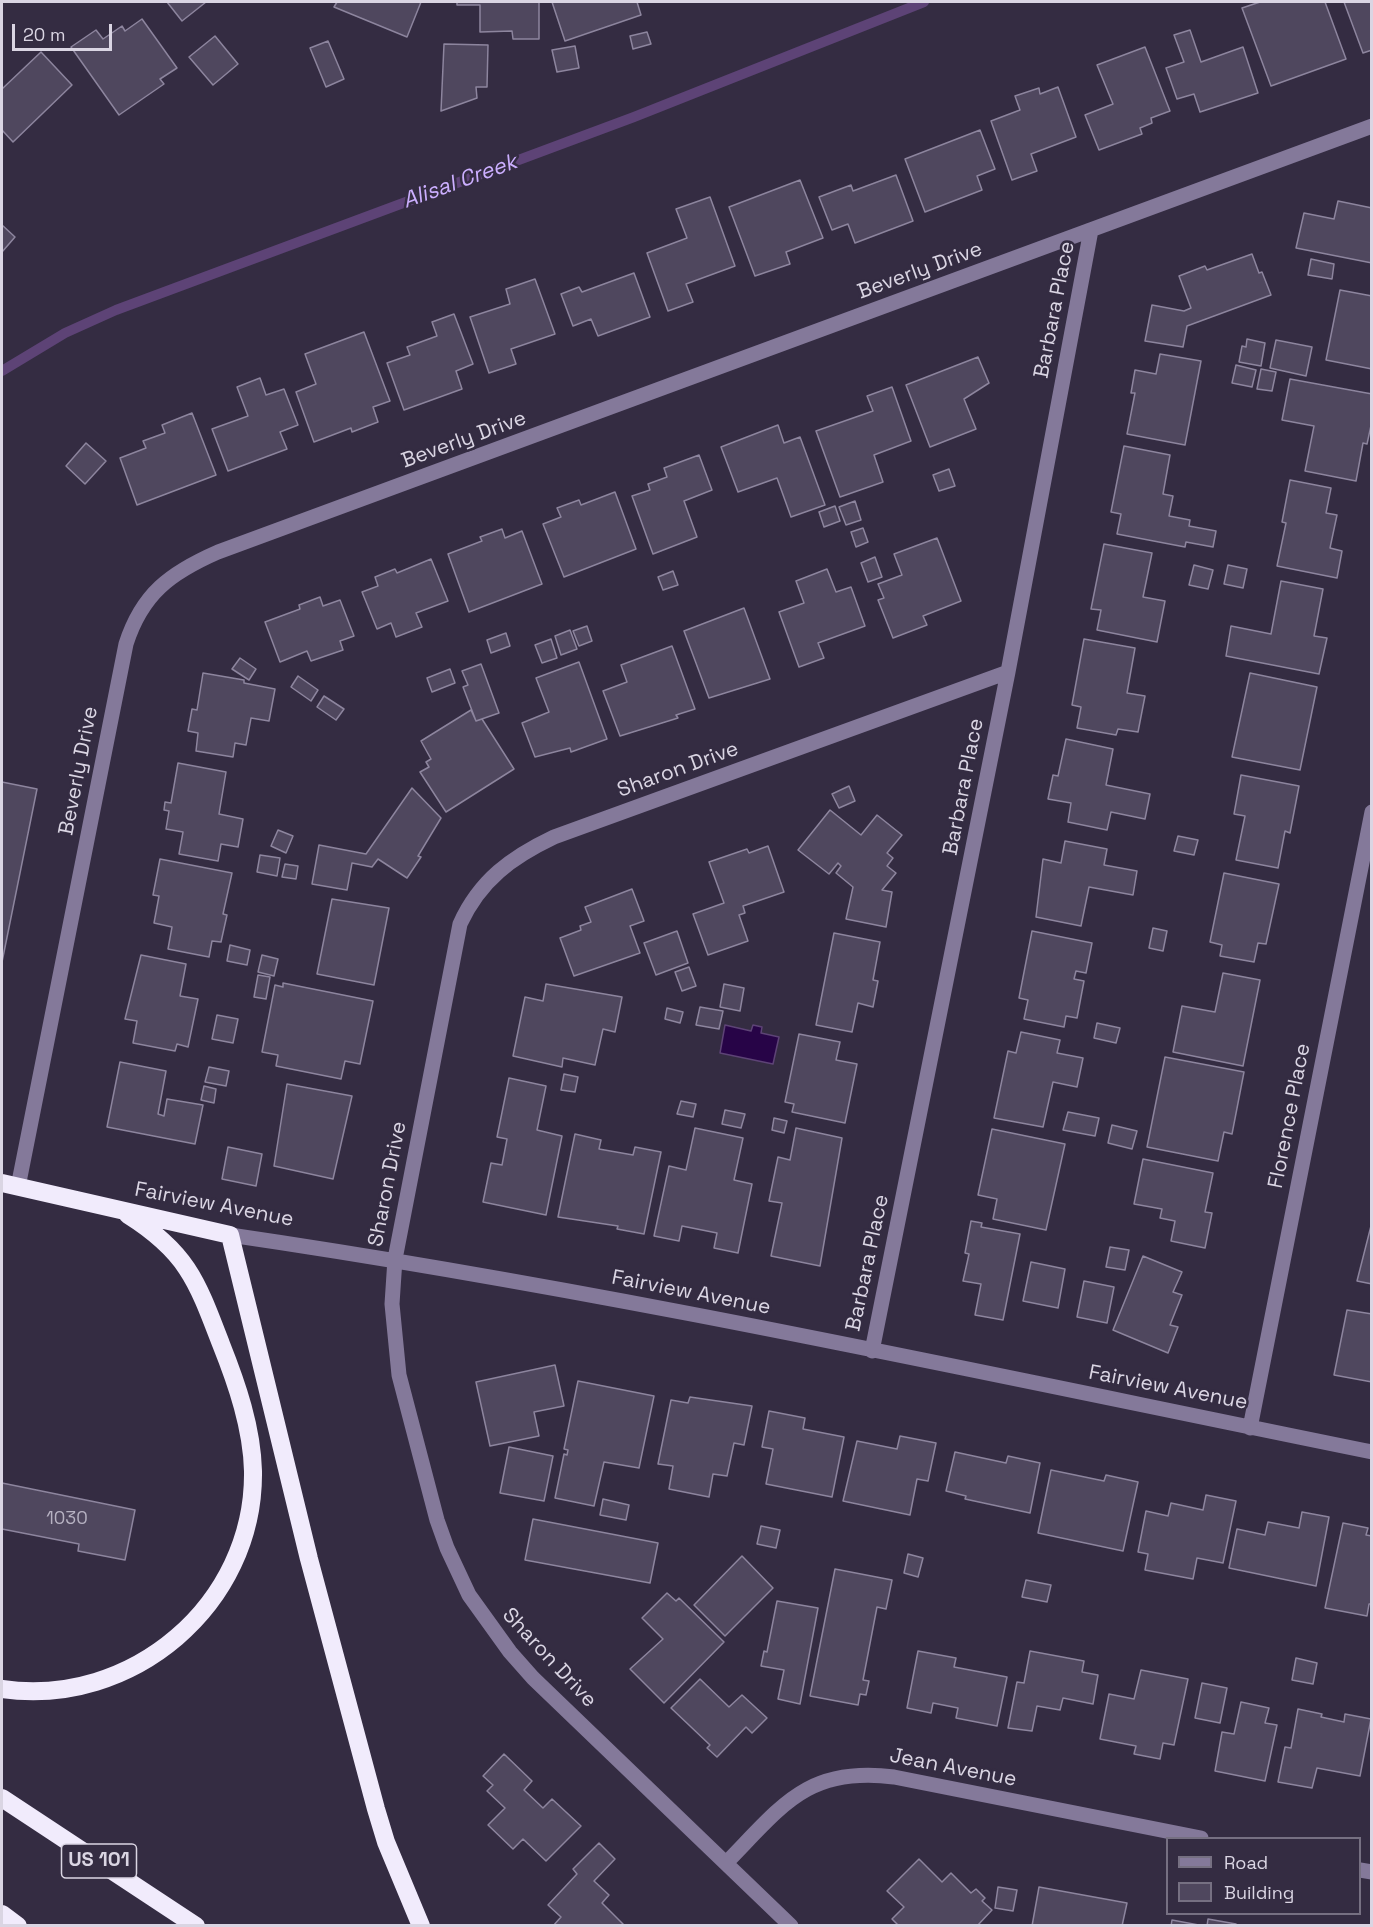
<!DOCTYPE html>
<style>
body{margin:0}
#map{position:relative;width:1373px;height:1927px;overflow:hidden;background:#342c42;font-family:"Space Grotesk",sans-serif}
canvas{display:block}
.frame{position:absolute;inset:0;border:3px solid #dad5e3;pointer-events:none}
.legend{position:absolute;left:1166px;top:1837px;width:195px;height:78px;box-sizing:border-box;background:#342c42;border:2px solid #767082;margin:0;padding:8px 10px;list-style:none;font-size:18px;color:#dad5e3}
.legend li{display:flex;align-items:center;gap:12px;height:30px}
.legend b{width:30px;border:2px solid #767082}
.scale{position:absolute;left:12px;top:24px;width:100px;height:27px;box-sizing:border-box;border:3px solid #dad5e3;border-top:0;padding-left:8px;font-size:18px;line-height:21px;white-space:nowrap;color:#dad5e3;-webkit-text-stroke:4px #342c42;paint-order:stroke}
</style>
<div id="map">
<canvas width="1373" height="1927"></canvas>
<div class="frame"></div>
<ul class="legend">
<li><b style="height:8px;background:#84799a"></b>Road</li>
<li><b style="height:16px;background:#4f475e"></b>Building</li>
</ul>
<div class="scale">20 m</div>
</div>
<script>
const ctx = document.querySelector('canvas').getContext('2d');
ctx.lineJoin = 'round';
function fillPath(path, color) { ctx.fillStyle = color; ctx.fill(path, 'evenodd'); }
function strokePath(path, color, width, dash) { ctx.strokeStyle = color; ctx.lineWidth = width; ctx.lineCap = dash ? 'butt' : 'round'; ctx.setLineDash(dash || []); ctx.stroke(path); }
function write(font, color, halo, rows, align = 'center') {
  ctx.font = font + ' "Space Grotesk",sans-serif'; ctx.lineWidth = 5; ctx.setLineDash([]); ctx.textBaseline = 'middle'; ctx.strokeStyle = halo; ctx.fillStyle = color; for (const [text, x, y, turn = 0] of rows) {
    ctx.save(); ctx.translate(x, y); ctx.rotate((+turn || 0) * Math.PI / 180); ctx.textAlign = isNaN(turn) ? turn : align; if (halo) ctx.strokeText(text, 0, 0); ctx.fillText(text, 0, 0); ctx.restore();
  }
}
const water = new Path2D(`
 M725,1025L751,1031L753,1025L762,1027L761,1033L779,1037L773,1064L720,1053Z`);
fillPath(water, '#270447');
strokePath(water, '#5d4376', 1.5);
strokePath(new Path2D(`
 M2,371L65,333L116,310L634,117L924,2`), '#5d4376', 10);
const building = new Path2D(`
 M167,2H206L182,21Z
 M337,2H421L407,37L334,7Z
 M457,2H539V39H513L512,31L480,32V5H457Z
 M552,2H637L641,15L565,41Z
 M1260,2H1325L1346,59L1271,86L1242,8Z
 M1344,2H1372V50L1363,53Z
 M142,19L177,68L160,79L164,84L119,115L71,47L96,30L103,39L122,26L125,31Z
 M1190,30L1201,62L1243,47L1258,93L1200,112L1194,94L1177,99L1166,68L1184,62L1174,35Z
 M647,32L651,44L633,49L630,36Z
 M215,36L238,64L213,85L189,57Z
 M328,41L344,79L326,87L310,48Z
 M444,44L488,45L487,87H476L477,98L441,111Z
 M575,46L579,68L557,72L552,50Z
 M1145,47L1170,111L1151,118L1152,123L1140,128L1142,134L1099,150L1085,115L1113,104L1097,65Z
 M41,52L72,85L13,142L2,130V89Z
 M1058,87L1076,137L1031,154L1037,171L1012,180L991,121L1020,110L1015,96L1039,88L1040,94Z
 M980,130L995,169L977,176L982,190L925,212L905,159Z
 M896,175L913,221L855,243L848,224L832,230L819,197L851,185L853,191Z
 M800,180L823,238L786,252L790,264L755,276L729,207Z
 M710,197L735,266L686,284L693,302L668,311L647,253L687,238L676,209Z
 M1338,201L1372,208V263L1296,248L1304,213L1334,219Z
 M2,225L15,237L2,252Z
 M1252,254L1259,273L1262,272L1271,295L1187,326L1183,347L1145,341L1152,305L1184,311L1191,308L1179,276L1205,266L1207,270Z
 M1311,259L1334,264L1332,279L1308,275Z
 M634,273L650,317L598,336L591,319L573,326L561,294L579,287L582,292Z
 M535,279L555,334L511,349L516,364L489,373L470,317L510,304L506,289Z
 M1340,290L1372,296V369L1326,360Z
 M454,314L473,364L456,371L462,389L404,410L387,363L410,355L407,347L437,336L432,322Z
 M364,332L390,401L373,407L378,422L352,432L351,428L314,442L296,392L316,384L305,354Z
 M1247,339L1265,343L1261,366L1239,362L1242,346L1246,347Z
 M1276,340L1312,347L1306,376L1270,368Z
 M1160,354L1201,361L1185,445L1127,434L1135,393H1131L1135,370L1156,374Z
 M978,357L989,383L964,399L976,429L930,447L906,385Z
 M1236,365L1256,370L1252,387L1232,383Z
 M1261,369L1276,372L1272,391L1257,389Z
 M260,378L266,395L284,389L298,425L280,432L287,449L228,471L212,429L248,416L237,387Z
 M1290,379L1372,394V421L1367,444L1363,443L1356,481L1305,471L1314,426L1282,420Z
 M892,387L911,441L874,455L883,482L840,497L816,431L873,411L867,396Z
 M192,413L216,475L137,505L120,458L146,448L143,441L165,433L162,425Z
 M778,425L784,443L800,437L825,505L791,517L777,478L738,492L721,447Z
 M86,443L106,461L85,484L66,466Z
 M1124,446L1170,455L1163,494L1173,496L1169,516L1190,520L1189,526L1216,531L1213,547L1186,542L1185,547L1117,534L1121,514L1111,512Z
 M699,455L712,490L684,501L697,537L653,554L632,496L650,490L648,484L667,477L664,468Z
 M949,469L955,486L939,491L933,475Z
 M1290,480L1331,488L1326,513L1337,515L1330,548L1342,551L1337,578L1277,566L1286,523L1282,522Z
 M615,492L636,549L564,577L543,524L561,517L557,508L579,500L581,505Z
 M855,501L861,520L846,525L839,507Z
 M835,506L840,521L824,527L819,512Z
 M863,528L868,542L856,547L851,532Z
 M502,529L505,538L522,531L542,584L469,612L448,554L482,541L480,537Z
 M937,538L961,601L923,616L927,625L893,638L878,600L884,598L878,584L902,575L894,554Z
 M1104,544L1152,553L1143,597L1165,601L1157,642L1097,630L1101,610L1091,609Z
 M875,557L882,577L868,582L861,563Z
 M431,559L448,601L416,613L422,627L396,637L391,623L377,629L362,592L378,586L375,577L395,569L397,573Z
 M1194,565L1213,570L1208,589L1189,585Z
 M1228,565L1247,569L1243,588L1224,584Z
 M827,569L836,592L851,587L865,626L818,643L824,658L799,667L779,612L804,603L796,581Z
 M673,571L678,585L663,590L658,577Z
 M1281,581L1323,589L1314,636L1327,638L1319,674L1226,656L1231,626L1271,634Z
 M320,597L323,606L340,600L354,636L340,641L343,650L311,661L307,651L280,662L265,622L300,609L299,605Z
 M744,608L770,679L709,698L684,631Z
 M587,626L592,641L579,646L573,631Z
 M570,630L577,649L561,655L555,636Z
 M506,633L510,646L491,653L487,640Z
 M551,639L557,658L542,663L535,645Z
 M1084,639L1135,648L1127,693L1145,696L1138,732L1118,729L1116,735L1077,728L1081,707L1072,705Z
 M672,646L695,709L676,715L678,718L620,736L603,691L627,682L621,665Z
 M240,658L256,669L249,680L232,669Z
 M579,662L607,739L571,752L570,748L535,757L522,723L549,712L536,678Z
 M481,664L499,713L476,721L463,687L468,685L462,671Z
 M450,669L455,683L432,692L427,678Z
 M203,673L244,680V683L275,689L269,721L251,718L246,745L235,743L233,757L196,751L198,733L188,731L192,709L197,710Z
 M1250,673L1317,687L1300,770L1232,757Z
 M298,676L318,690L311,701L291,687Z
 M324,696L344,709L336,720L317,707Z
 M471,710L476,721L482,719L514,769L446,812L420,772L429,767L426,762L431,759L421,741Z
 M1066,739L1113,749L1106,785L1150,794L1145,819L1111,812L1107,830L1068,822L1071,803L1048,799L1053,775L1058,776Z
 M178,763L226,772L219,814L243,819L238,847L221,844L218,861L179,854L183,832L166,829L169,811L164,810L165,802L171,803Z
 M1241,775L1299,786L1290,833L1285,831L1278,868L1236,860L1245,816L1234,814Z
 M2,782L37,789L2,962Z
 M849,786L855,801L839,808L832,794Z
 M412,788L441,818L418,856L421,857L407,878L378,859L372,867L352,863L347,890L312,884L319,845L366,854Z
 M830,810L861,835L877,815L902,835L887,853L893,858L887,866L896,873L882,890L892,892L886,927L846,919L853,887L836,873L841,866L838,863L829,874L798,850Z
 M278,830L293,836L286,853L271,846Z
 M1178,836L1198,840L1194,855L1174,851Z
 M1065,841L1107,849L1104,865L1137,871L1133,895L1089,887L1081,926L1036,917L1043,859L1061,863Z
 M768,846L784,892L743,906L745,913L739,915L748,941L708,955L693,914L724,903L709,862L747,849L749,853Z
 M260,855L280,858L277,876L257,872Z
 M160,859L232,873L223,914L227,915L221,942L212,941L209,957L168,949L172,927L154,923L159,896L153,895Z
 M285,864L298,866L296,879L282,877Z
 M1224,873L1279,884L1266,944L1258,943L1254,962L1220,956L1222,945L1210,942Z
 M632,889L644,921L630,926L640,953L574,976L560,938L581,930L580,926L591,922L585,907Z
 M332,899L389,908L374,985L317,974Z
 M1153,928L1167,931L1163,951L1149,948Z
 M677,931L688,963L656,975L644,943Z
 M1032,931L1092,943L1086,973L1076,971L1074,979L1084,981L1077,1018L1066,1016L1064,1027L1024,1019L1028,1000L1019,998Z
 M834,933L880,942L873,980L878,981L873,1007L858,1003L852,1032L816,1025Z
 M230,945L250,950L247,965L227,961Z
 M141,955L186,964L180,996L198,999L188,1047L177,1044L175,1051L133,1043L137,1021L125,1019Z
 M262,955L278,959L274,976L258,972Z
 M689,967L696,986L682,991L675,972Z
 M1223,973L1260,980L1243,1066L1173,1052L1182,1006L1215,1012Z
 M258,975L270,977L266,999L254,997Z
 M283,983L373,1001L360,1064L345,1061L341,1079L276,1066L278,1055L262,1052L275,985L283,987Z
 M546,984L622,997L615,1032L603,1029L595,1065L563,1058L562,1067L513,1056L525,997L543,1001Z
 M724,984L744,988L740,1011L720,1007Z
 M700,1007L723,1011L719,1029L696,1025Z
 M667,1008L683,1012L680,1023L665,1019Z
 M217,1015L238,1019L233,1043L212,1039Z
 M1097,1023L1120,1028L1116,1043L1094,1038Z
 M1021,1032L1060,1040L1057,1053L1083,1058L1077,1087L1053,1082L1043,1127L994,1118L1008,1051L1016,1053Z
 M799,1034L840,1042L836,1060L857,1064L845,1123L792,1112L794,1104L785,1102Z
 M1165,1057L1244,1072L1232,1134L1224,1132L1218,1161L1147,1147Z
 M120,1062L166,1071L158,1114L164,1116L167,1099L203,1105L195,1144L107,1127Z
 M209,1067L229,1071L226,1086L205,1082Z
 M564,1074L578,1077L575,1092L561,1090Z
 M509,1078L546,1086L537,1130L562,1136L546,1215L483,1202L491,1163L502,1165L507,1139L497,1137Z
 M287,1084L352,1096L333,1179L274,1166Z
 M204,1086L216,1089L214,1103L201,1100Z
 M681,1101L696,1104L693,1117L677,1114Z
 M725,1110L745,1114L741,1128L722,1124Z
 M1068,1112L1099,1118L1095,1136L1063,1130Z
 M774,1118L787,1121L784,1133L772,1130Z
 M1112,1125L1137,1131L1132,1149L1108,1143Z
 M695,1128L743,1138L734,1180L752,1184L738,1253L714,1248L717,1233L682,1226L679,1241L654,1236L669,1166L686,1170Z
 M796,1128L842,1138L820,1266L771,1256L782,1203L769,1201L778,1157L790,1160Z
 M992,1129L1065,1144L1046,1230L993,1219L997,1199L978,1195Z
 M575,1134L601,1140L599,1149L633,1155L635,1147L661,1152L644,1234L617,1229L618,1226L558,1217Z
 M228,1147L262,1154L256,1186L222,1179Z
 M1143,1159L1213,1173L1205,1212L1212,1213L1205,1248L1171,1241L1175,1221L1160,1218L1162,1209L1134,1204Z
 M971,1221L982,1223L981,1227L1020,1234L1003,1320L975,1315L981,1284L963,1281L969,1254L965,1253Z
 M1372,1222V1284L1357,1281Z
 M1110,1247L1129,1250L1125,1270L1106,1267Z
 M1143,1256L1182,1272L1173,1292L1182,1295L1170,1325L1178,1327L1168,1353L1113,1330Z
 M1031,1262L1065,1269L1058,1308L1023,1301Z
 M1084,1281L1114,1287L1107,1323L1077,1317Z
 M1347,1310L1372,1314V1382L1334,1375Z
 M555,1365L564,1406L534,1412L539,1436L490,1446L476,1382Z
 M578,1381L654,1396L639,1468L604,1462L594,1506L555,1498L564,1454L567,1455L568,1450L564,1449Z
 M690,1397L752,1406L744,1445L734,1443L727,1476L713,1474L709,1497L669,1489L673,1466L658,1464L671,1400L688,1403Z
 M769,1411L805,1418L803,1429L844,1437L832,1497L766,1484L773,1449L762,1447Z
 M900,1436L936,1443L928,1481L917,1479L910,1515L843,1501L857,1441L897,1449Z
 M509,1447L553,1456L544,1501L500,1493Z
 M955,1452L1006,1463L1008,1456L1040,1463L1030,1513L965,1499L966,1496L946,1491Z
 M1051,1470L1104,1481L1106,1475L1138,1482L1123,1551L1038,1533Z
 M2,1483L135,1510L125,1560L78,1551L79,1544L2,1529Z
 M1206,1495L1236,1501L1223,1563L1197,1558L1193,1579L1145,1570L1148,1554L1138,1552L1146,1511L1168,1516L1171,1503L1203,1510Z
 M603,1499L629,1505L626,1520L600,1515Z
 M1302,1512L1329,1517L1316,1586L1229,1568L1237,1529L1265,1535L1268,1522L1299,1528Z
 M533,1519L658,1543L650,1583L525,1560Z
 M1343,1523L1368,1528L1366,1535L1372,1536V1604H1369L1367,1616L1325,1608Z
 M761,1526L780,1530L776,1548L757,1544Z
 M908,1554L923,1558L918,1577L904,1573Z
 M742,1556L773,1588L725,1636L694,1605Z
 M835,1569L892,1580L886,1609L877,1607L863,1680L869,1681L866,1695L860,1694L858,1705L810,1696Z
 M1026,1580L1051,1585L1047,1602L1022,1597Z
 M667,1593L676,1601L679,1598L724,1642L664,1703L630,1669L663,1639L642,1618Z
 M777,1601L818,1608L800,1704L778,1699L784,1670L761,1666L764,1651L767,1652Z
 M918,1651L956,1658L954,1667L1007,1677L997,1726L956,1718L958,1708L933,1703L931,1713L907,1708Z
 M1030,1651L1084,1661L1082,1672L1098,1675L1093,1704L1063,1698L1060,1710L1037,1706L1032,1731L1008,1728L1017,1682L1024,1683Z
 M1296,1658L1317,1663L1313,1684L1292,1680Z
 M1141,1670L1188,1679L1174,1745L1163,1743L1160,1759L1134,1754L1136,1746L1100,1739L1109,1694L1134,1699Z
 M700,1679L729,1707L742,1695L767,1718L752,1733L746,1727L717,1757L707,1748L710,1745L671,1708Z
 M1202,1683L1227,1688L1220,1723L1195,1718Z
 M1241,1702L1269,1708L1265,1723L1277,1725L1265,1781L1215,1771L1222,1732L1234,1734Z
 M1298,1709L1322,1714L1321,1717L1344,1722L1345,1714L1371,1719L1360,1776L1317,1768L1312,1788L1278,1782L1285,1747L1291,1748Z
 M504,1754L532,1781L524,1790L543,1808L552,1799L581,1826L546,1861L523,1839L513,1849L488,1825L505,1808L487,1791L493,1785L483,1776Z
 M599,1843L615,1859L594,1881L609,1895L602,1903L625,1926H553L561,1917L548,1905L577,1874L573,1869Z
 M919,1859L942,1882L951,1873L971,1893L976,1889L985,1898L982,1901L992,1910L977,1926H899L892,1919L904,1907L887,1891Z
 M998,1887L1017,1890L1013,1911L995,1908Z
 M1039,1887L1127,1903L1122,1926H1032Z
 M1208,1919L1236,1924L1235,1926H1207Z
 M1172,1920L1204,1926H1171Z`);
fillPath(building, '#4f475e');
strokePath(building, '#8d859e', 1.5);
strokePath(new Path2D(`
 M18,1187L126,644C142,594 170,573 218,552L1372,126
 M230,1235C613,1291 992,1375 1372,1452
 M872,1351L1008,672L1091,230
 M1250,1428L1372,812
 M726,1863C782,1806 807,1766 894,1777L1201,1838
 M1360,1870L1372,1872
 M791,1926L533,1678L510,1652L469,1595L447,1548L437,1520L399,1375L392,1304L395,1259L460,924C480,880 512,857 554,837L1008,672`), '#84799a', 15);
strokePath(new Path2D(`
 M2,1183L230,1235L309,1559L376,1809L386,1842L421,1926
 M2,1689C131,1708 255,1605 253,1471C252,1428 237,1384 221,1344C197,1281 187,1252 128,1215
 M2,1798L196,1926
 M2,1914L18,1926`), '#f1ebfc', 18);
write('18px', '#b7b2c2', null, [
 ["1030",67,1519]
]);
for (const [x, y, w] of [
 [99,1861,75]
]) { const box = new Path2D(); box.roundRect(x - w / 2, y - 17, w, 34, 4.5); ctx.fillStyle = '#342c42'; ctx.fill(box); strokePath(box, '#dad5e3', 1.5); }
write('bold 20px', '#dad5e3', null, [
 ["US 101",99,1861]
]);
write('21px', '#dad5e3', '#342c42', [
 ["Beverly Drive",920,271,-20],
 ["Barbara Place",1055,310,-79],
 ["Beverly Drive",464,440,-20],
 ["Sharon Drive",678,770,-20],
 ["Beverly Drive",79,771,-79],
 ["Barbara Place",964,787,-79],
 ["Florence Place",1290,1116,-79],
 ["Sharon Drive",388,1184,-79],
 ["Fairview Avenue",214,1205,11],
 ["Barbara Place",868,1263,-78],
 ["Fairview Avenue",691,1293,11],
 ["Fairview Avenue",1168,1388,11],
 ["Sharon Drive",549,1658,47],
 ["Jean Avenue",953,1768,11]
]);
write('italic 22px', '#ccafff', '#342c42', [
 ["Alisal Creek",460,182,-20]
]);
</script>
